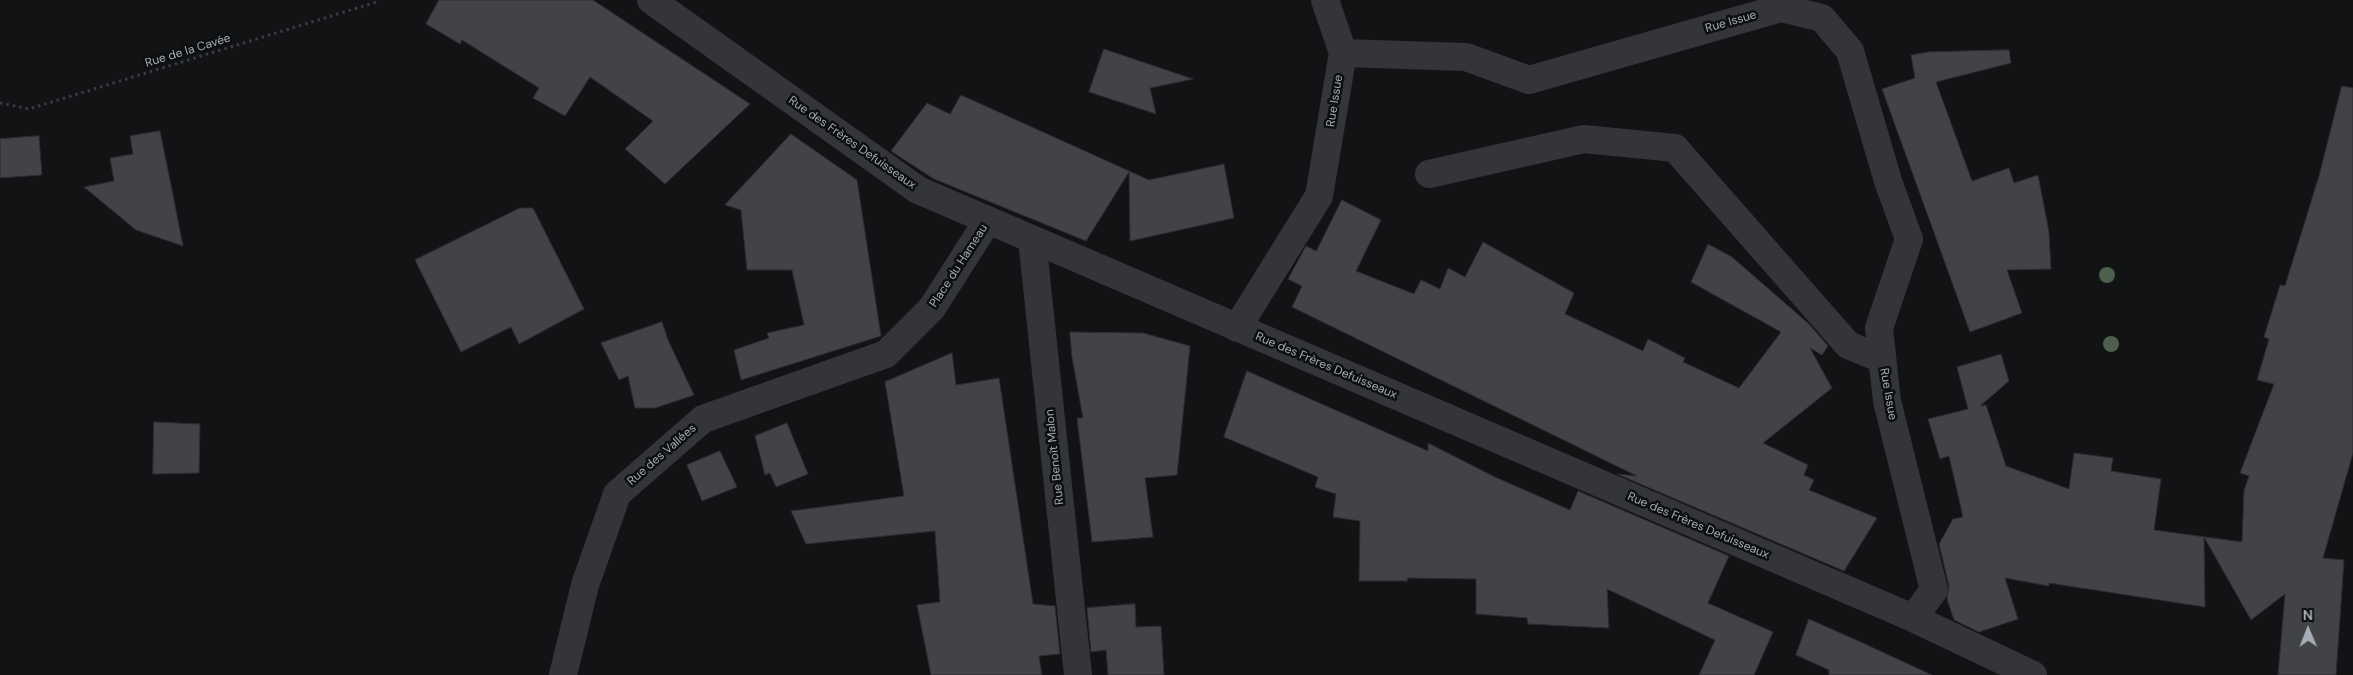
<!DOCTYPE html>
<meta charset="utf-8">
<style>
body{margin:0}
#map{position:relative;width:2353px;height:675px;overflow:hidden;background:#121314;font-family:"DM Sans",sans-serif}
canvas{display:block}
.north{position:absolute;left:2283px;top:605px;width:50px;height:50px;-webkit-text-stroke:4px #0d0e0f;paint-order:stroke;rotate:359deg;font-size:14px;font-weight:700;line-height:20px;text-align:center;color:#a5acb4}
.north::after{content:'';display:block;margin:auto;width:18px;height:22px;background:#a5acb4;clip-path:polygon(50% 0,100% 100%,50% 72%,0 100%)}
</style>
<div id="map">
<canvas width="2353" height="675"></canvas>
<div class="north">N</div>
</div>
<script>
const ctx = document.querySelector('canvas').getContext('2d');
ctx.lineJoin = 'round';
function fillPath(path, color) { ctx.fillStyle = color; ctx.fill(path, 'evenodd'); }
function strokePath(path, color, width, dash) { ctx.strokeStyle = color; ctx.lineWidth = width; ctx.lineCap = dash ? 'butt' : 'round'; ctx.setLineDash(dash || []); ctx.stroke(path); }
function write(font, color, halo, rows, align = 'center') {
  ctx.font = font + ' "DM Sans",sans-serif'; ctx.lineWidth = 5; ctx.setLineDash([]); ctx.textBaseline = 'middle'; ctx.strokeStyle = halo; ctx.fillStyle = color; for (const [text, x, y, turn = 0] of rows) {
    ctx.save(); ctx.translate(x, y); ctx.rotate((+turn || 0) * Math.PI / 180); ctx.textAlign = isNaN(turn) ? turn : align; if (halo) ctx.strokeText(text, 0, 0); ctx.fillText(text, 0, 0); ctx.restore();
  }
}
const building = new Path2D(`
 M439,0H593L750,104L665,184L625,149L653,121L590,77L565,116L533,98L539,88L462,40L460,44L426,24Z
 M1104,49L1193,79L1150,88L1156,114L1089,92Z
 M2009,50L2011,63L1936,82L1972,181L2009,168L2014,183L2038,175L2049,232L2051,269L2007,270L2022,313L1970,332L1882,89L1915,78L1911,55L1928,52Z
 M2342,86L2353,88V453L2323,558L2344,560L2336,675H2278L2285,594L2251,620L2204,537L2205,607L2049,583V586L2005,578L2018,619L1979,632L1954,620L1947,599L1949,586L1939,544L1953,519L1963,517L1949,456L1940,459L1928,419L1968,409L1957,367L2001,354L2009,381L1980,406L1986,405L2006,466L2069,489L2074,453L2113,458L2111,471L2161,479L2154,530L2242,542L2244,491L2249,476L2240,473L2274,384L2257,380L2269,339L2264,337L2280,285L2285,286L2319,176Z
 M961,95L1149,180L1224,164L1234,218L1130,241L1129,172L1086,241L934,179L891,151L927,103L950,114Z
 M160,131L172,190L183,246L136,230L84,187L114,181L110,158L133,154L130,136Z
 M791,134L857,180L881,336L741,380L734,350L769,338L767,333L804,325L792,270H747L741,210L725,205Z
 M39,136L42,175L0,178V139Z
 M1342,200L1381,220L1356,271L1414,294L1421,280L1440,289L1448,268L1465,277L1483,242L1574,293L1565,314L1643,351L1648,339L1685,358L1683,362L1739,388L1781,332L1691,282L1708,244L1732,257L1809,324L1828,346L1822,355L1810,348L1832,388L1763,443L1808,465L1804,475L1814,480L1809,490L1877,518L1844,571L1617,474L1637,476L1292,307L1302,286L1288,279L1306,246L1316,251Z
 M520,208H533L584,309L519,344L511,327L461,352L415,260Z
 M662,322L668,340L694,395L655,408H635L628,376L619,380L601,343Z
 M1070,332L1143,333L1190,346L1177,475L1145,478L1153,537L1092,542L1077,418H1083L1072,357Z
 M952,353L956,385L999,378L1033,604L1055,606L1060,654L1039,656L1042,675H931L917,605L940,602L935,531L806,544L791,511L904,496L885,382Z
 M1247,371L1428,451V443L1495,477L1570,510L1578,491L1729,556L1708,603L1773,632L1754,675H1699L1715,640L1607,589L1609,628L1528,624L1527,618L1476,614V579L1407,578L1408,581H1359L1360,521L1333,517L1336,494L1315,487L1318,477L1224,437Z
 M154,422L200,424L199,473L153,474Z
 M787,423L808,474L776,487L770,473L765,475L755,436Z
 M720,451L737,487L702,501L687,465Z
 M1135,604L1136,627L1161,626L1164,675H1108L1106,650L1091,652L1087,608Z
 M1809,619L1865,644L1932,675H1829V670L1796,655Z`);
fillPath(building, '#414347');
strokePath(building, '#2c2d30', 1);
strokePath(new Path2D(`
 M0,103L29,109L380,1`), '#3a3c40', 3, [2.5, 4]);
strokePath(new Path2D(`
 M651,0L918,190L1913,618L2033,675
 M1325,0L1343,53
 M1429,174L1584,139L1675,148L1848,345L1882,359
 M1032,239L1078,675
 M1237,328L1319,196L1343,53L1466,57L1529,80L1781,8L1822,18L1850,51L1888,181L1909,239L1879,328L1887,401L1934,590L1913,618
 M563,675L585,585L617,494L703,419L886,354L932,308L988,220`), '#343539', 28);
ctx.fillStyle = '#4e5f4d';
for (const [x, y] of [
 [2107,275],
 [2111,344]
]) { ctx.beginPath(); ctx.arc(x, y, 8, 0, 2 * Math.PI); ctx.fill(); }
write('12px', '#a5acb4', '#0d0e0f', [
 ["Rue Issue",1731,22,-16],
 ["Rue de la Cavée",188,51,-17],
 ["Rue Issue",1335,101,-81],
 ["Rue des Frères Defuisseaux",852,143,35],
 ["Place du Hameau",959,266,-57],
 ["Rue des Frères Defuisseaux",1326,366,23],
 ["Rue Issue",1888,394,80],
 ["Rue des Vallées",662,455,-41],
 ["Rue Benoît Malon",1055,457,-96],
 ["Rue des Frères Defuisseaux",1698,526,23]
]);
</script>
